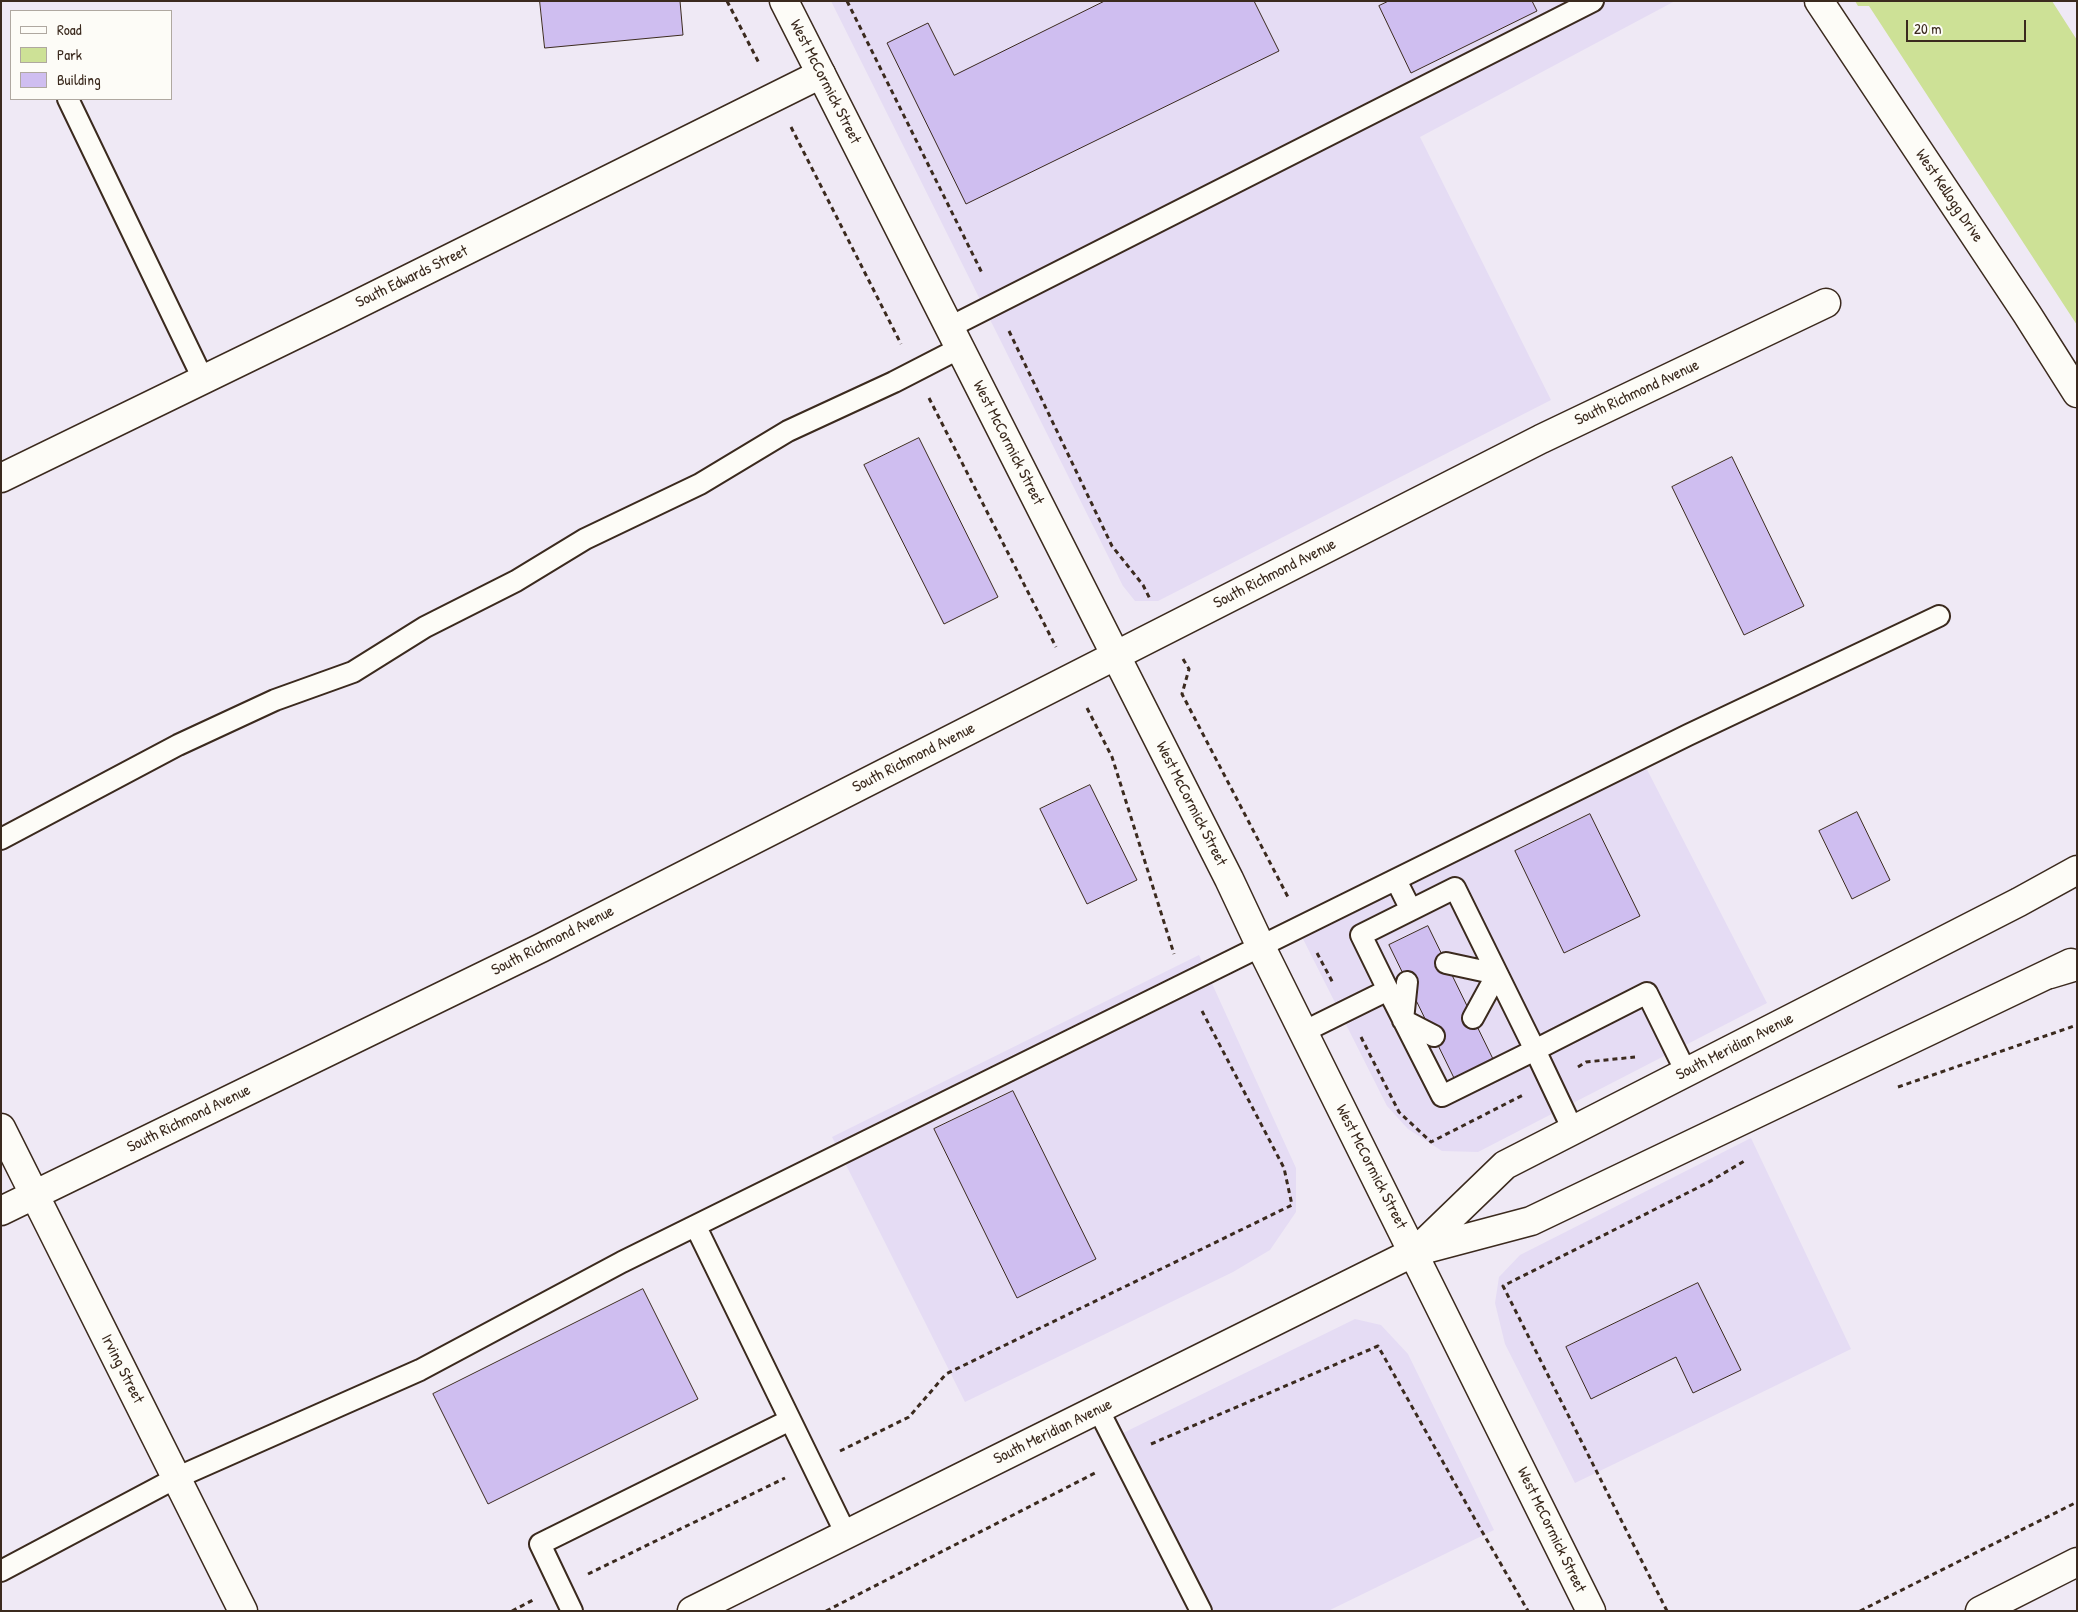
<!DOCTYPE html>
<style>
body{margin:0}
#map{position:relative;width:2078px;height:1612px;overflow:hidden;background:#efe9f5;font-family:"Patrick Hand",sans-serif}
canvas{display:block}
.frame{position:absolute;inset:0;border:2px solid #3b2a1e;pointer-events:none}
.legend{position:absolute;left:10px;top:10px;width:162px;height:90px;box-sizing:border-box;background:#fdfcf7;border:1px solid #afa8a0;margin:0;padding:6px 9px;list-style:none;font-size:15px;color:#3b2a1e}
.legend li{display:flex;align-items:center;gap:10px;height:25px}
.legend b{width:25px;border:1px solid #afa8a0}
.scale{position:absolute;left:1906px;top:20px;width:120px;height:22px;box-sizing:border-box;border:2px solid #3b2a1e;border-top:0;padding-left:6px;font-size:15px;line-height:18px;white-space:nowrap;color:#3b2a1e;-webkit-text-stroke:4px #fdfcf7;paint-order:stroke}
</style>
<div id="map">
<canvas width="2078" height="1612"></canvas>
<div class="frame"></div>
<ul class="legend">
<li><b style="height:6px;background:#fdfcf7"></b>Road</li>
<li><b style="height:14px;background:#cde196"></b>Park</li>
<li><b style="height:14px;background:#cfbef0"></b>Building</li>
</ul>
<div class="scale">20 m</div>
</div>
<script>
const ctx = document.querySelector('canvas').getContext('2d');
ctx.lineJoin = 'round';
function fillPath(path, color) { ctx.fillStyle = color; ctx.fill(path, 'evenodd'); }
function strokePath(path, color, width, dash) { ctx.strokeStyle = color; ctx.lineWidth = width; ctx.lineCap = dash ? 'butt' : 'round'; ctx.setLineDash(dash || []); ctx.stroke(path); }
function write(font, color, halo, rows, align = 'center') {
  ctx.font = font + ' "Patrick Hand",sans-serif'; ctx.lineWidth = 4; ctx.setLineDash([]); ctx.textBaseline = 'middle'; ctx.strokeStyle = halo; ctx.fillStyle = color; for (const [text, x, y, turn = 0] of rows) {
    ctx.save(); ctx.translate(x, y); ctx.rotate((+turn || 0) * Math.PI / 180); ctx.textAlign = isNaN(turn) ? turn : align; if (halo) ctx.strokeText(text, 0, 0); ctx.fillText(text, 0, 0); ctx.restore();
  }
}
fillPath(new Path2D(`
 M831,1H1675L1420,137L1551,400L1158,601H1135L1123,586Z
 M1638,752L1767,1003L1478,1152L1442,1151L1408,1129L1387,1106L1298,929Z
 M1199,955L1296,1168V1212L1270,1250L1233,1272L965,1402L832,1137Z
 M1751,1138L1851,1349L1575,1483L1505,1344L1495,1303L1499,1277L1520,1255Z
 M1355,1319L1381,1325L1408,1354L1494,1530L1328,1611H1201L1115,1437Z`), '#e5dcf4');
fillPath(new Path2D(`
 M1855,1H2052L2077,40V325L1869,6H1858Z`), '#cde196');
const building = new Path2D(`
 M540,1H680L683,35L545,48Z
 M1105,1H1254L1279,51L966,204L887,43L928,23L954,75Z
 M1389,1H1532L1537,11L1411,73L1379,6Z
 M919,438L998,597L944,624L864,465Z
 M1732,457L1804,606L1744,635L1672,487Z
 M1090,785L1137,880L1087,904L1040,809Z
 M1857,812L1890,880L1852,899L1819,831Z
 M1590,814L1640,916L1564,953L1515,851Z
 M1428,926L1493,1059L1454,1078L1389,945Z
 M1013,1091L1096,1259L1017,1298L934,1129Z
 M1698,1283L1741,1370L1693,1393L1676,1357L1591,1399L1566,1347Z
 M643,1289L698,1399L488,1504L433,1394Z`);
fillPath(building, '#cfbef0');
strokePath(building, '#3b2a1e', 1);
const lane = new Path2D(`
 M68,99L203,379
 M950,327L1593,1
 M1,839L178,745L275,700L353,672L425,627L516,581L585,539L700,484L788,431L894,382L960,348
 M1396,880L1411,910
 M1446,963L1497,974L1473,1018
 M1407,982L1403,1020L1434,1036
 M1303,1032L1388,990L1442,1096L1535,1050L1455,888L1361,935L1388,990
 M1573,1130L1535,1050L1647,993L1686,1072
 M696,1227L846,1534
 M1098,1409L1201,1611
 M1,1571L176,1478L420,1370L622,1262L1688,735L1939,616
 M572,1611L540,1544L790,1420`);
const street = new Path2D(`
 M1,478L338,314L821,74
 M1,1128L243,1611
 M1,1211L541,948L1541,439L1826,303
 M1980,1611L2077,1562`);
const secondary = new Path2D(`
 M784,1L1229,879L1261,947L1591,1611
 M1819,1L2027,314L2077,393
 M1417,1250L1505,1165L2019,902L2077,870
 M692,1611L1414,1252L1531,1221L2071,963`);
const highway = new Path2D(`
 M2050,974L2077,966`);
strokePath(lane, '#3b2a1e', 24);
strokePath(street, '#3b2a1e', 31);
strokePath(secondary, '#3b2a1e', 31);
strokePath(highway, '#3b2a1e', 31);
strokePath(new Path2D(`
 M727,1L760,65
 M847,1L983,275
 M791,127L901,344
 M1009,331L1112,546L1143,585L1150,599
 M929,398L1056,647
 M1183,659L1189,669L1182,694L1289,899
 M1087,708L1112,757L1174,954
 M1317,953L1333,983
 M1361,1037L1399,1112L1431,1142L1523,1095
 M1578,1067L1586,1062L1635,1057
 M1898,1087L2077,1025
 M1151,1444L1378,1346L1476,1521L1528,1611
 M840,1451L909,1417L946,1374L1292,1205L1284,1168L1202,1011
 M588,1574L785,1478
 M512,1611L533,1600
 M826,1611L1095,1473
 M1667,1611L1503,1286L1709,1182L1746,1160
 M1860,1611L2077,1502`), '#3b2a1e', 3, [5, 4]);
strokePath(lane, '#fdfcf7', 20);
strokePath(street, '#fdfcf7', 28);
strokePath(secondary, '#fdfcf7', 28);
strokePath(highway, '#fdfcf7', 28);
write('16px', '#3b2a1e', '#fdfcf7', [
 ["West McCormick Street",825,82,63],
 ["West Kellogg Drive",1949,196,56],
 ["South Edwards Street",412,277,-26],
 ["South Richmond Avenue",1637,393,-25],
 ["West McCormick Street",1008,443,63],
 ["South Richmond Avenue",1275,574,-27],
 ["South Richmond Avenue",914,758,-27],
 ["West McCormick Street",1191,804,63],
 ["South Richmond Avenue",553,941,-27],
 ["South Meridian Avenue",1735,1047,-27],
 ["South Richmond Avenue",189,1119,-26],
 ["West McCormick Street",1371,1167,63],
 ["Irving Street",122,1369,63],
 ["South Meridian Avenue",1053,1432,-26],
 ["West McCormick Street",1551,1530,64]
]);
</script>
